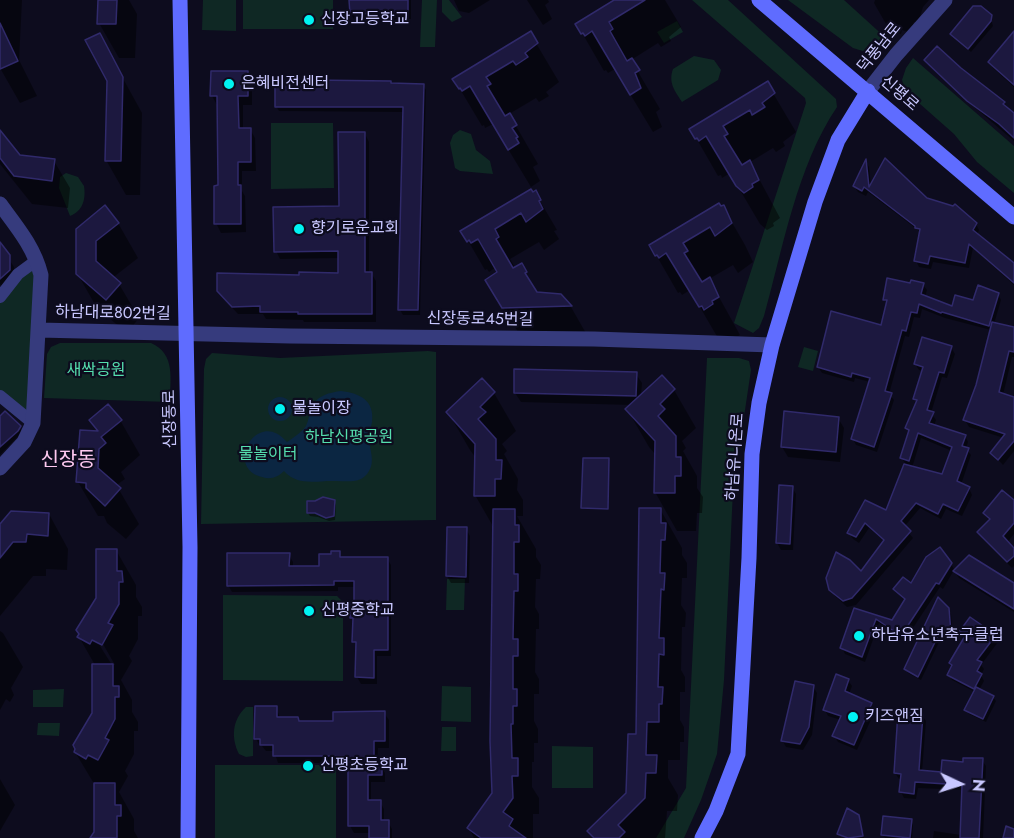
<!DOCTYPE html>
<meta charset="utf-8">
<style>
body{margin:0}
#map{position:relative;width:1014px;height:838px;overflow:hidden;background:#0d0c1e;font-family:Jost,sans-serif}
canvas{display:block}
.north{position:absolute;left:930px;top:754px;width:60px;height:60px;-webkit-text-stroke:4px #0d0c1e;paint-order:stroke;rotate:94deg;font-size:16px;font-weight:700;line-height:24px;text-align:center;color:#c9c8ff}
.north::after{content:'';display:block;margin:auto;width:21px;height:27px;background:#c9c8ff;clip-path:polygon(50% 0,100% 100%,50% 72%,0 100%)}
</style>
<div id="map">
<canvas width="1014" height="838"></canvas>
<div class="north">N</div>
</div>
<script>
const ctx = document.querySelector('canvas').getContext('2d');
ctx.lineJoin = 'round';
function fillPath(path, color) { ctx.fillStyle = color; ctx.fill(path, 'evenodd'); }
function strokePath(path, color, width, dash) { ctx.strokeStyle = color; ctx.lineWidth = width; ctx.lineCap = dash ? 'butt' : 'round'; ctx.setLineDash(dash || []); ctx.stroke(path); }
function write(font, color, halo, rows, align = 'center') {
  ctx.font = font + ' Jost,"Noto Sans KR",sans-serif'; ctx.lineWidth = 4.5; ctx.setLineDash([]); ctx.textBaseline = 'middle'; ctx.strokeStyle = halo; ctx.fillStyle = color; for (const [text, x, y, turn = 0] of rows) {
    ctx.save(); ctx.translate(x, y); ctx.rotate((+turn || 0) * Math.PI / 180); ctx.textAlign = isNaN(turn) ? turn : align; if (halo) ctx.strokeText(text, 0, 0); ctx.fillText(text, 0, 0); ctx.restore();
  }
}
fillPath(new Path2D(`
 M203,0H236V31L202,30Z
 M243,0H333V29H243Z
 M422,0H437L435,47H420Z
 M442,0H449L462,17L452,22L442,12Z
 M692,0H728L836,99L837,107C797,166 783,248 764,316L759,328L753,333L734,323L806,103L805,98Z
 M788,0H844L887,39L869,53L853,48Z
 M677,21L683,32L664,43L657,32Z
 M694,56L714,60L721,70L718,80L682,102C675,91 668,83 673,69Z
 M913,58L1014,146V193L977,162L954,134L911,96L904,87L902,80L906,68Z
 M271,123H333L334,188L271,189Z
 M460,130L471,134L476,150L490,161L493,174L460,171L455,168L450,143L453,135Z
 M66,173L78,177L84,186C86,199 83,211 70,216L59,188L60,177Z
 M37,260L33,423L0,396V297Z
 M60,343H151C176,354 170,379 170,402L44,398L47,354L51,347Z
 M804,347L818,351L813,371L798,367Z
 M428,351L436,352V520L201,524L204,369L206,359L212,353L280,358Z
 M707,358H739L749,361L751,370L733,490L724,680L717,754L701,800L684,838H656L686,788Z
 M447,579H465L464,610H446Z
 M223,595L337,596L343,602V681L223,680Z
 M442,686L471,687V722L441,721Z
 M64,689L63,707H33V690Z
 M246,707H253V756L246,757L239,754C231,738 232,720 246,707Z
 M38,723H60L59,736L37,735Z
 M442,727H456V751H441Z
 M552,746L593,747V788H552Z
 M215,765H336V838H215Z`), '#0f2824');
fillPath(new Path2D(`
 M341,391C359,393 375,400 372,422C371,428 369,433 369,440C370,450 375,462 369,471C362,484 348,481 336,481C318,480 298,487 284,471C278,477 271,480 262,477C223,467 258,407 287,442C294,437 301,433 306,426C309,420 309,413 312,407C316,396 331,392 341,391Z
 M268 409a12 12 0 1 1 24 0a12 12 0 1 1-24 0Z`), '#0b2642');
fillPath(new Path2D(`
 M0,0H22L19,60L37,96L20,103L0,68Z
 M99,0H129L137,14L135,58H119L99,23Z
 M350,0H411V19L355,21L351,14Z
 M454,0H490L469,13L459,11Z
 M527,0H548L549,2L545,5L552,19L543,25Z
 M617,0H665L681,27L669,37L671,41L661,47L658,43L631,60L660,109L656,112L662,127L653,132L615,69L608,73L606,70L604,71L577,24Z
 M875,0H929L923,7L918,23L914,22L910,33L902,30L901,34L890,31L874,3Z
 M990,16L993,26L971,52L952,34Z
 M530,33L559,82L546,92L549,96L539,102L536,98L509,114L538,164L533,167L540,181L531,187L493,124L485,128L484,125L482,126L454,79Z
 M1014,33V87L993,68L989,62Z
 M99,35L142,113L140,195H126L106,160L109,81Z
 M926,60L960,69L1004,103L1014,115V141L972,105Z
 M247,73L252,82V105H243V129H250L255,138L256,171H242V191L245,196L246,232L221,233L216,223L220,187L217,105L212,96Z
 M767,83L796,132L783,142L785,146L776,152L773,148L750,162L780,218L773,223L774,226L767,230L760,224L730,173L722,178L721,175L718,176L691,129Z
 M423,85L426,90L420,315H403L400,310L405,112L279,111L276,106Z
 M0,132L20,157L54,161L70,188L68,208L32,204L0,164Z
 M365,134L369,142V273H371L376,281V322H304L303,320L266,319L263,314H238L224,299L219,291L300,276L340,275V258L280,259L276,251L340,208Z
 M866,162L869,167L871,187L926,199L976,224L979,230L977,235L1014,264V285L973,248L969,268L933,262L931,269L919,267L916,261L920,234L918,230L868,192L866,196L858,192L854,186Z
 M540,201L557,230L554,231L559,239L544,250L539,242L510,259L516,269L521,265L538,294L561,295L571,307L587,335L521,337L487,280L499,272L496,267L489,272L487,269L485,270L463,232Z
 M723,207L745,245L753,262L738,273L733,265L709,279L740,335L722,345L690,290L682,295L680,292L678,293L651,246Z
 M118,223L138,258L115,276V280L119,284L139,318L127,333L97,308L77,273V230Z
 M0,245L14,267L15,280L4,290L0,284Z
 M911,284L923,285L927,290L925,297L953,307L998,294L1001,300L994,324L1014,329V357H1012L1003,395L1014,399V451L1003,465L992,453L1004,438L969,427L965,420L978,385L991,330L945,318L922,309L920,318L914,317L909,337L905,336L889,394L894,400L877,452L856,445L853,439L870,382L855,378L854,382L822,373L818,367L882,327L888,305L885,299Z
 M951,347L955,354L947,378L942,377L931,413L936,420L934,426L965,436L968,442L966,449L971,455L961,485L969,488L972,495L962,516L946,509L941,519L920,508L904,527L913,538L856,605L847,607L835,596L831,589L861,573L885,542L869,528L859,543L853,539L849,533L866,502L887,512L907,467L902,458L910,433L907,428L917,403L915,399L923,371L919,370L915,364ZM921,438L952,451L943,475L912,468Z
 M636,374L642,383L641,396L662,377L674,390L696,428L682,441L686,448L683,451L697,476V488L703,497L702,513H697L696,531H677L655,492L656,455L649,447L627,409L632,405L521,402L515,393Z
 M482,380L494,393L516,431L502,444L507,451L504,454L518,479L517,490L523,500V516H517L536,549V557L541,565L540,579H536L535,607L539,614V629H536L535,672L539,679V694H534V721L538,729V743H534V762H532V787L539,798V814H533V838H474L469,828L493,794L494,528L475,495L476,458L470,450L448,412Z
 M0,418L19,427L22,432L0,455Z
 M838,418L844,428L840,462L788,457L782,447Z
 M91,420H120L140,455L121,472L125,479L118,484V488L139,524L126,539L107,523L104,516H98L78,482L98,433Z
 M609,460L608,510L584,509L583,508Z
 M792,487L796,494L793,550H781L777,543Z
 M334,501L336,505L335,520L329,521L318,517L310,516L308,513Z
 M1014,502V534L1007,543L1014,550V566L1012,568L983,539L979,532L990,521L985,513Z
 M660,509L682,548V555L687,563V578H682L681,605L686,613L685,627H682L681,670L685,677V692H680V720L684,727V742H680V760H668V778L678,795L677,811H667L665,838H593L589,831L628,794L638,736Z
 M49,514L68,549L67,570L46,569V576H33L0,616V526Z
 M466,529L470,536L469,583H451L447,576Z
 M116,550L136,585V597L142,607V616H138V639L129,656L132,661L121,680L132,700V712L138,722V731H134V754L125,771L128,776L119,792L134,819V831L138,838H92L95,833L96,787L75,752L94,713L95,665L79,637L97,598ZM103,644L115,665H112L100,646Z
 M339,553L342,558H387L391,565V656H377V684H361L357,677V647L354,641V622L351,618L355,603V587H338V591L232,592L228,585L289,555L293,562V567H320L332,555Z
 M951,564L955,571L1014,584V612L959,578L954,570L943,589L940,587L905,640L879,623L865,662L845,654L842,648L855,610L892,621L906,601L895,589L912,586Z
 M948,609L951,614L953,637L941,638L921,680L908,673L905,669Z
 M971,619L994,636L998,642L981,665L984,669L981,675L984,681L979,690L993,697L996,701L986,722L969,714L966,710L975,692L952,680L949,675L953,667L950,663L966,637H964L961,632Z
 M0,631L3,633L23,667L11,688L14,695L10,702L6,699L0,710Z
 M848,680L852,686L849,694L871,704L875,711L857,750L838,742L834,735L841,720L828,716L825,710Z
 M813,686L817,693L812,735L803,750L786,747L782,740Z
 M276,707L280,718L299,722H334L384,713L389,720V748H378L377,766H381L385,773V782H371V802H380L384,809V822H388L392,829V838H370V833H354L350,826V763H278L274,751H266L262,746H260L256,739Z
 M922,715L926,721L922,772L943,774L964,763L982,760L986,766L983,838H933L934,831L961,835L964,790L918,788L916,799L904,798L901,792L902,779H899L895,773Z
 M0,779L15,805L0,831Z
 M858,816L864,838L840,836L839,833Z
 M911,820L913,825L912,838H885L883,835Z`), '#0007');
const building = new Path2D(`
 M98,0H117L116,24H97Z
 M349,0H408V13L350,14Z
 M614,0H645L609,22L613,29L610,31L627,61L632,58L640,70L635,73L641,88L630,95L592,31L585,36L583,33L581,34L575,24Z
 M973,6H981L992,15L991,21L968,49L950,34Z
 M0,23L18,61L0,69Z
 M531,31L538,43L525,53L528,57L516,65L513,61L486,77L491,84L487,86L505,116L510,113L517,125L512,128L518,137L516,138L519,143L508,150L470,86L462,91L460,88L459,89L452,79Z
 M1014,31V85L988,62Z
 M100,33L123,77L121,161H105L107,81L85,40Z
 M937,46L961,68L1005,102L1003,104L1014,113V138L999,124L967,101L924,60Z
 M211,71H248V96H238L239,128H251V162H238V185H241V224H214V186L218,185L217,96H210Z
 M310,80L391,81V83L424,84L418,310H398L403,107H275V83H310Z
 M768,81L775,93L762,103L765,107L752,115L750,110L723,126L728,134L724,136L742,165L750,160L759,180L752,184L753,187L744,193L736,186L706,136L699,141L697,138L695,139L689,129Z
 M0,130L20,155L55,159L52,181L14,176L0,158Z
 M338,132H365V272H372V314H298V312H260V306L232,307L217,291V273L299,275V272L338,273V251L274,252L273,207L339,206Z
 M885,158L927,198L953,206L955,204L977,223L973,230L1014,263V283L969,244L965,263L930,256L928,264L914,261L920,229L915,228V226L864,187L862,191L853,186L866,159L869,187Z
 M531,189L533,192L536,190L541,200L539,201L543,209L526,222L521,213L495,229L499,237L496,239L513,268L522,263L527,272L525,273L537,292L561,294L572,306L502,308L485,280L497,272L478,239L471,243L469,240L467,242L460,231Z
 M719,203L721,206L724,205L732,223L715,236L710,227L683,243L688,251L684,253L702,282L710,277L719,297L712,301L713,304L704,310L702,306L699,307L666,253L659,258L657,255L655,256L649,245Z
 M105,205L119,223L96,241V261L121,283L106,300L76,274V229Z
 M0,242L10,255V270L0,279Z
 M887,278L910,283L911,280L924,283L921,294L952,306L955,295L973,300L978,285L999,293L989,326L942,312L941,313L919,304L917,313L911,312L906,331L902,330L885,391L892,393L874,447L851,439L870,378L852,373L851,377L817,367L831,311L881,325L887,300H883Z
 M992,322L1014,327V352L1009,351L999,392L1014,397V441L998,460L990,453L1005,434L963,420L976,385Z
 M922,337L952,346L944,373L939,372L927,410L934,412L929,423L966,435L962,446L969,448L957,481L970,487L958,511L943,504L938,514L916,503L901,521L911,531L852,598L843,601L829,590L826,578L836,552L850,560L861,571L884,540L865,523L856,537L847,533L865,500L886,510L904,464L942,474L952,447L918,433L909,461L900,458L909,430L905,428L917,400L913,399L923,367L914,364Z
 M514,369L637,372L636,396L514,393Z
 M662,375L675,389L660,404L665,409L658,416L676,436V457H681V476H675V493H654L655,441L625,409Z
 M482,378L495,392L480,407L486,412L478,419L496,439V460H502L501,479H495V496H474L475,444L446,412Z
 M108,404L122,420L101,437L106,443L99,449L98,468L121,488L105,506L86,488V483L76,482L80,430L98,431L89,420Z
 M5,411L21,426L18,431L0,447V416Z
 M784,411L839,417L836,452L781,447Z
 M583,458H609L608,509L581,508Z
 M779,485L793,486L790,544L776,543Z
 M1002,490L1014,500V523L1003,536L1014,548V556L1007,562L977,532L990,519L983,513Z
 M323,497L335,500L334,516L326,518L315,513H307V501H315Z
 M639,508H661V523H666L665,540H661L660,573H665L664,590L661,589L659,638H664V655L659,654L658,687H663L662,704H659V722H647L646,755H657L656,773H646L645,798L618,825L625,832L619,838H594L587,831L626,793L628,734H636Z
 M493,509H515V525H519V542H514V574H518V591H514L513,639H518V656H513V689H517V706H513V724H511L512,758H518V776H512L513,798L503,812L513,819L509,826L526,838H481L467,828L492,793L490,741Z
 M11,511L49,513L48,536L27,534L26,542H13L0,558V524Z
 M447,527H467L466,577L446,576Z
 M940,547L952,563L939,584L936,583L901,636L876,619L862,657L840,648L854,608L892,620L905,599L893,589L903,577L911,583L926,557Z
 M96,549H117V571H122L123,582H119V604L108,623L113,625L102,645L92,640L90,644L77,637L79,634L76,630L96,598Z
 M331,551H340V557H388V650H374V678L355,677L356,642H352L353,618H350V603L354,602V581H334V585L227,586V553H290L289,566H319V554H331Z
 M969,555L1014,583V609L953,571Z
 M938,597L949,608L951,633L939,634L918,677L904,669Z
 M970,617L996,635L977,660L982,662L977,671L982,674L974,689L947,675L952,665L949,663L968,631L959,632Z
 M92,664H113V686H119V697H115V719L105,738L109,740L98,760L88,755L86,759L74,752L75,749L73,745L92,713Z
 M836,674L849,679L845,691L872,703L854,745L832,736L841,716L823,710Z
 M795,681L814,685L809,727L800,744L781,741Z
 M976,687L994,696L983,719L964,710Z
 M255,706H277V717H298L299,721H333V712L385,711V741H374V764H382V775H368V800H381V820H389V838H369V826H348V756H273V745H260V739H254Z
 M898,712L923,714L919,770L941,772L942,760L963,762V758H983L979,838H960L962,785L915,782L914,794L899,792L901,774L894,773Z
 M94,783H115V805H121V816H117V838H90L94,832Z
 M847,808L859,815L863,836L848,838L837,834Z
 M883,816L912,819L910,838L881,835Z
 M1006,826L1014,829V838H1003Z`);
fillPath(building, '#1c183f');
strokePath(building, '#302a6b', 1.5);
strokePath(new Path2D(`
 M0,297L18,274L37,260
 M0,396L33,423`), '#363b7d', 12);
strokePath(new Path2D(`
 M868,91L896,55L945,0
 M0,204C17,227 34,247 41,275L33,423L24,442L0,468
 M39,330L290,336L594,339L772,345`), '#363b7d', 15);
strokePath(new Path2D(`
 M180,0L190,547L188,838
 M759,0L1014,217
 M702,838L716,811L738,754L749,558L752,454L759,403L772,345L815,202L838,140L868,91`), '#5f6cff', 15);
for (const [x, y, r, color] of [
 [309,20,6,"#00f3f2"],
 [229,84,6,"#00f3f2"],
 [299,229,6,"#00f3f2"],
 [280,409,6,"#00f3f2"],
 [309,611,6,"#00f3f2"],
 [859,636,6,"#00f3f2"],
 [853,717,6,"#00f3f2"],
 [308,766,6,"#00f3f2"]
]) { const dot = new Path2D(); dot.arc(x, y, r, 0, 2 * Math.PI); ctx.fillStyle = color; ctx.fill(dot); strokePath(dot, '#0d0c1e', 2); }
write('16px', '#c9c8ff', '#0d0c1e', [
 ["신장고등학교",321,20],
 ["은혜비전센터",241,84],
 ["향기로운교회",311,229],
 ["물놀이장",292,409],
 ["신평중학교",321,611],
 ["하남유소년축구클럽",871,636],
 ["키즈앤짐",865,717],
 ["신평초등학교",320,766]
], 'left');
write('16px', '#c9c8ff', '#0d0c1e', [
 ["덕풍남로",880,48,-51],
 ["신평로",899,94,41],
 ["하남대로802번길",113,314,1],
 ["신장동로45번길",480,320,1],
 ["신장동로",171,419,-91],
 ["하남유니온로",736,457,-86]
]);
write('16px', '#55deae', '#0d0c1e', [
 ["새싹공원",96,371],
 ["하남신평공원",349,438],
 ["물놀이터",268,455]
]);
write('20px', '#ffcaf1', '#0d0c1e', [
 ["신장동",68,461]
]);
</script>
